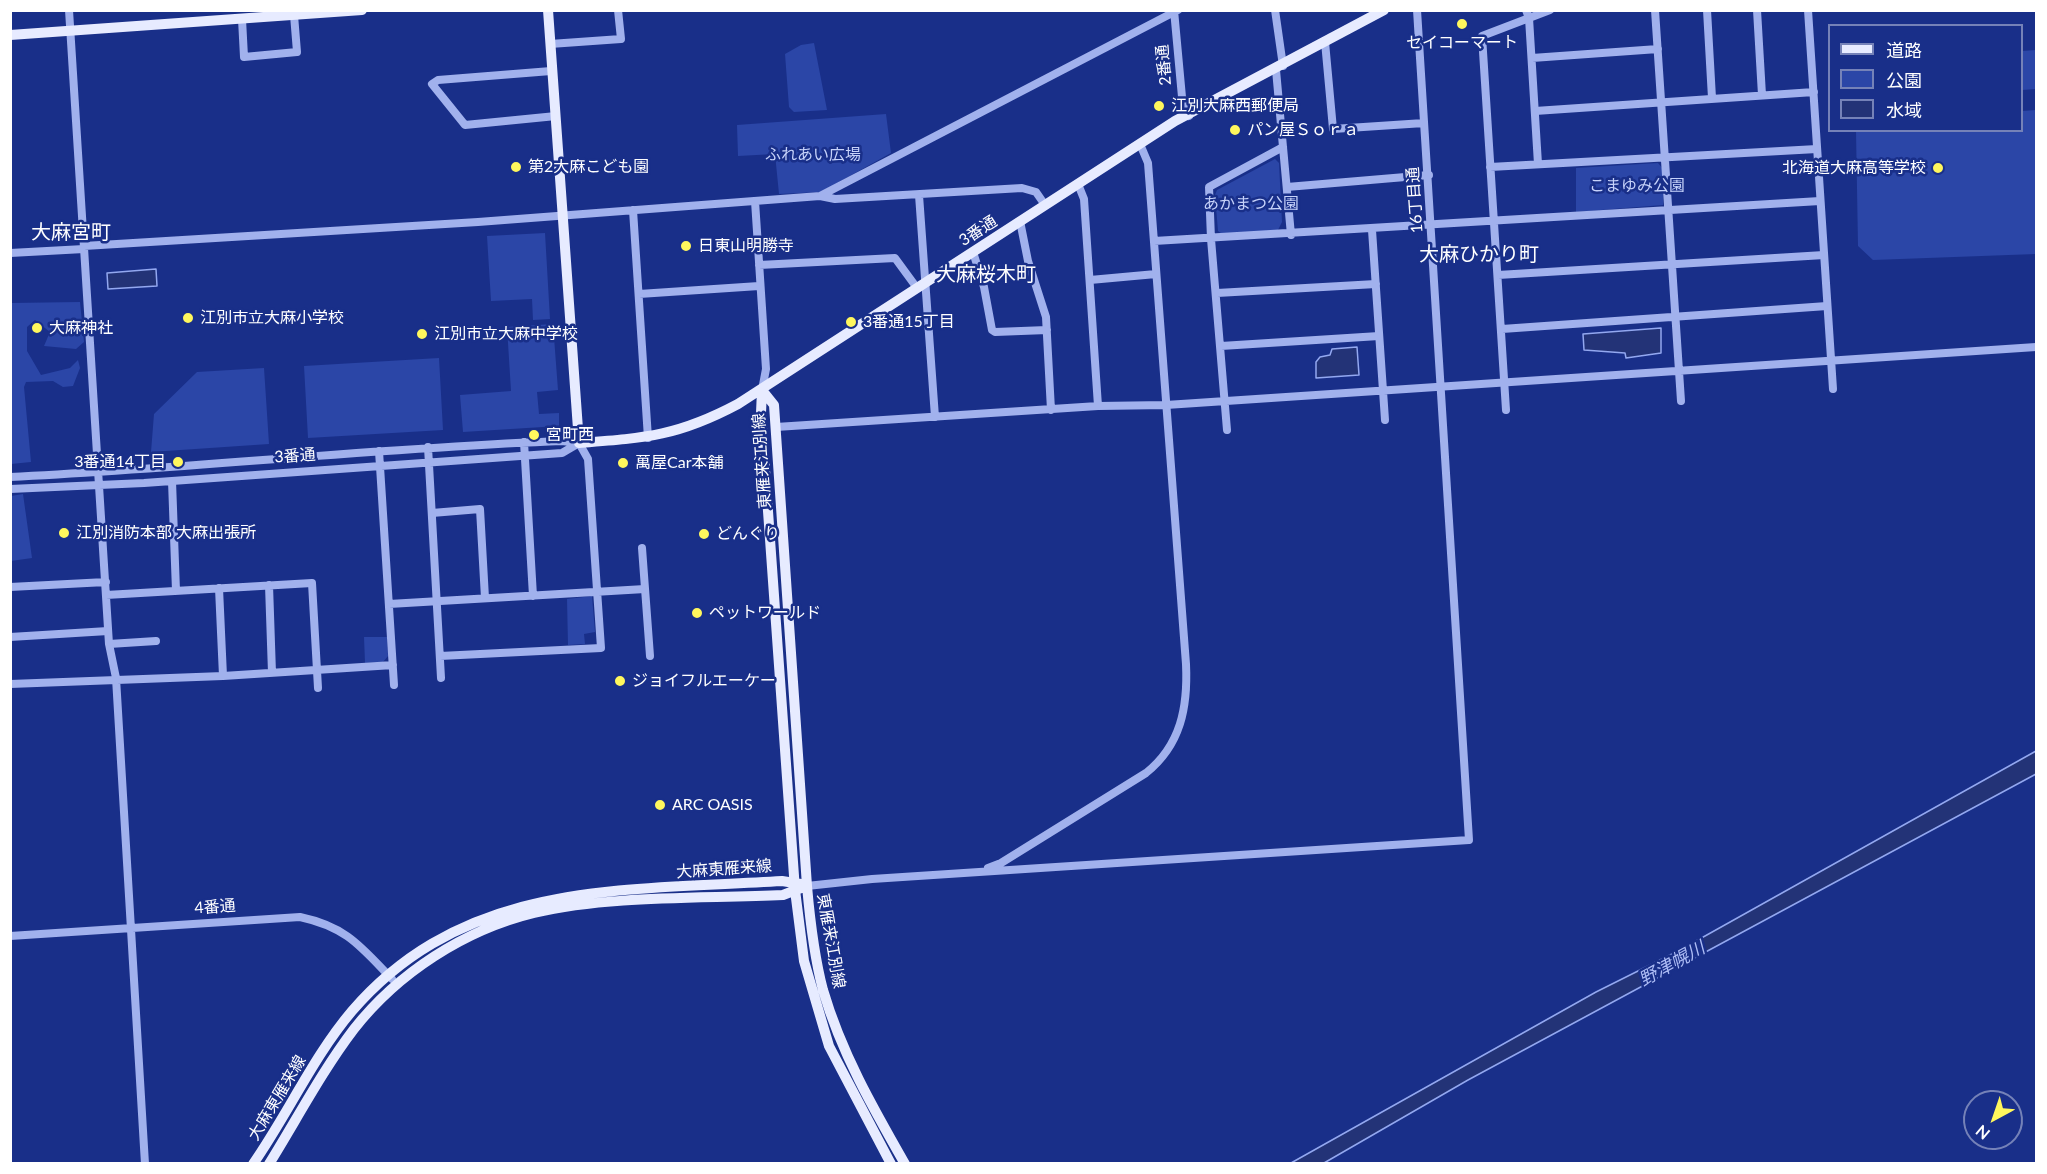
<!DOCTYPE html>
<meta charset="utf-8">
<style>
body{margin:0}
#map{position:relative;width:2047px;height:1174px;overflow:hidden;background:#192f89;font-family:Lato,"Noto Sans JP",sans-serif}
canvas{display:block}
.frame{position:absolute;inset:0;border:12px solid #fff;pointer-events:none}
.legend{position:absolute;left:1828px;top:24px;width:195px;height:108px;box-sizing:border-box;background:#192f89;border:2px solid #7582b8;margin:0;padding:8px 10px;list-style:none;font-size:18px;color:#fff}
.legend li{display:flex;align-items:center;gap:12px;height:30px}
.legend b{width:30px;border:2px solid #7582b8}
.north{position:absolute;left:1963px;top:1090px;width:60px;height:60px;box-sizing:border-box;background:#192f89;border:2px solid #7582b8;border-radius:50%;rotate:220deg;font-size:16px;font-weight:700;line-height:24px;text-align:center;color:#fff}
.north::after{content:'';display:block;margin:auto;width:21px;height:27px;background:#fff75d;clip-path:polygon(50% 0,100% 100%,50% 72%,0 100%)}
</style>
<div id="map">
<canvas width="2047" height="1174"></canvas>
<div class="frame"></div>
<ul class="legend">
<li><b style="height:8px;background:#e7ebff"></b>道路</li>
<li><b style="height:16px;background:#2b46a7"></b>公園</li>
<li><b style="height:16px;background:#233377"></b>水域</li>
</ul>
<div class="north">N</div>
</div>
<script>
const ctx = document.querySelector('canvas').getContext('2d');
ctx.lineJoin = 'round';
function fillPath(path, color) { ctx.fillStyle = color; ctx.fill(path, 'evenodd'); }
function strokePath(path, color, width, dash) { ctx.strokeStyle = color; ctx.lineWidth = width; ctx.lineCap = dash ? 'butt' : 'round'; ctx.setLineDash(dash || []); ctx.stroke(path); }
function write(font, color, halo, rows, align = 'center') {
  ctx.font = font + ' Lato,"Noto Sans JP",sans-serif'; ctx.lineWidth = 5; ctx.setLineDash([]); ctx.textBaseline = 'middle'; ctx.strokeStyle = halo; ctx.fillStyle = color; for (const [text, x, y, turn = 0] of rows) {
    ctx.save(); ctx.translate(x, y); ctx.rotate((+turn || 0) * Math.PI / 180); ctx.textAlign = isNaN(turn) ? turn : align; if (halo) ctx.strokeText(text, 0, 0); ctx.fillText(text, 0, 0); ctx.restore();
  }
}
fillPath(new Path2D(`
 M814,43L827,110L794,112L789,107L785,54L801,45Z
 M2036,50V89L2022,90V51Z
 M2036,110V254L1873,260L1858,246L1856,131L2022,130V111Z
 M886,114L891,153L821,192L779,194L775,154L738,156L737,125Z
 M1275,159L1279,163L1282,222L1278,230L1223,235L1218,231L1215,195L1217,190Z
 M1658,163L1663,169V205L1576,212V168Z
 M545,233L550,319L533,320L532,299L491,301L487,236Z
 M80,302L84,342L76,349L44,346L50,332L35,320L27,327V351L41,375L70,368L78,360L80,368L73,386L63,387L53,381L26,382L24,387L31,462L11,464V303Z
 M553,324L558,390L537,392L539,414L559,413V426L463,432L460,395L511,391L507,327Z
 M439,358L443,430L308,438L304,366Z
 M264,368L269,444L151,452L154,414L197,372Z
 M23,494L32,558L11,561V496Z
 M592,596L595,632L584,634L585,644L568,645L567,599Z
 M364,637H387L388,656L383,662L365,663Z`), '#2b46a7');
const water = new Path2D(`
 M156,269L157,286L108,289L107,273Z
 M1661,328V353L1626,358L1625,353L1584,350L1583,334Z
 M1357,347L1359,375L1316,378V362L1320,357L1330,355L1332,349Z
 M2036,751V774L1468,1080L1324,1163H1291L1596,992L1680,950Z`);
fillPath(water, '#233377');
strokePath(water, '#93a8f0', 1.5);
strokePath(new Path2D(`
 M69,10L109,644L116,678L145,1164
 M1174,10L1182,97L1189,116
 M1275,10L1283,66
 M1526,10L1529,18L1538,164
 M1655,10L1681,401
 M1707,10L1712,98
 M1757,10L1762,95
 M1808,10L1833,389
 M242,19L244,57L297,52L294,15
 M1325,42L1333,129L1424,123
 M550,44L621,39L618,10
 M1532,58L1658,49
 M1276,70L1291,235
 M551,71L438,80L432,84L465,125L556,116
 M1535,111L1814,92
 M1490,167L1817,149
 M1078,184L1084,199L1098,406
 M1287,187L1429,175
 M919,195L935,417
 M820,196L835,199L1022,188L1036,192L1045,205
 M755,201L766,369L762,390
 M633,210L648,438
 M1020,221L1028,261L1046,317L1051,410
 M1372,230L1385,420
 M1154,241L1820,201
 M84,246L478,222L820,196L1178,10
 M973,252L984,287L992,330L995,332L1047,330
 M10,253L84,249
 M759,265L895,258L917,288
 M1498,275L1824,255
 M1090,280L1156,274
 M1217,293L1376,284
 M639,294L759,286
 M1502,329L1827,306
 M1221,346L1379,336
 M1506,410L1482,36L1550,10
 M776,427L1098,406L1166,405L2036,347
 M1227,430L1211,239L1209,187L1283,147
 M524,442L533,596
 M428,447L441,678
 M379,451L394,685
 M10,477C194,468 378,448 562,441L578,443
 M172,481L176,591
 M10,489L144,483L562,453L579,443
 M432,513L480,509L485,598
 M642,548L650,656
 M269,585L272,673
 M10,587L106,582
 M219,588L223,676
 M106,595L312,583L318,688
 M389,604L645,589
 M10,637L108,631
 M109,644L156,641
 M440,656L601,648L588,459L579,443
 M10,684L223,676L393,665
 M988,868L1001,863L1146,773C1181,745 1188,707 1186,664L1148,163L1140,144
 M807,886L872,879L1469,840L1417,10
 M10,936L300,917C347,927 361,947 392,979`), '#a1b1ed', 8);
strokePath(new Path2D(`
 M548,10L579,443C646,438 678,436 738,404L1175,121L1384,10
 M10,35L362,10
 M762,390L774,405L807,886C810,920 814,956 823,990C841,1052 873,1108 905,1164
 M762,390L761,413L795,890L804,961L829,1046L891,1164
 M253,1164C288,1114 313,1057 352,1011C466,879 624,891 782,881L801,884
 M269,1164C297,1119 322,1071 354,1029C398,973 464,930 534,913C611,895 704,899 783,895L801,888`), '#e7ebff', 10);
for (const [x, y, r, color] of [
 [1462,24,6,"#fff75d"],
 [1159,106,6,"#fff75d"],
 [1235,130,6,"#fff75d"],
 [516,167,6,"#fff75d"],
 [1938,168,6,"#fff75d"],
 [686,246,6,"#fff75d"],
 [188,318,6,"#fff75d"],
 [851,322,6,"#fff75d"],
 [37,328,6,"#fff75d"],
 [422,334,6,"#fff75d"],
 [534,435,6,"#fff75d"],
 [178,462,6,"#fff75d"],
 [623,463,6,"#fff75d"],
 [64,533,6,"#fff75d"],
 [704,534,6,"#fff75d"],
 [697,613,6,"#fff75d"],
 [620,681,6,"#fff75d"],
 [660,805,6,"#fff75d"]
]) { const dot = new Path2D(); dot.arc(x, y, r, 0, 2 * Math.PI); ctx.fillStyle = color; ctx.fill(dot); strokePath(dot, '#192f89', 2); }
write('16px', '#fff', '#192f89', [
 ["セイコーマート",1462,43,"center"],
 ["江別大麻西郵便局",1171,106],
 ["パン屋Ｓｏｒａ",1247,130],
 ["第2大麻こども園",528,167],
 ["北海道大麻高等学校",1926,168,"right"],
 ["日東山明勝寺",698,246],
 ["江別市立大麻小学校",200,318],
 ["3番通15丁目",863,322],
 ["大麻神社",49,328],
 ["江別市立大麻中学校",434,334],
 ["宮町西",546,435],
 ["3番通14丁目",166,462,"right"],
 ["萬屋Car本舗",635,463],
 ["江別消防本部 大麻出張所",76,533],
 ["どんぐり",716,534],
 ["ペットワールド",709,613],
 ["ジョイフルエーケー",632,681],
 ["ARC OASIS",672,805]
], 'left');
write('16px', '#fff', '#192f89', [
 ["2番通",1164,65,-95],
 ["16丁目通",1415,200,-94],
 ["3番通",978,231,-33],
 ["3番通",295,456,-4],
 ["東雁来江別線",762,461,-94],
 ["大麻東雁来線",724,869,-4],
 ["4番通",215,907,-4],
 ["東雁来江別線",831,941,80],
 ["大麻東雁来線",277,1098,-59]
]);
write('16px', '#c6d2fa', '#192f89', [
 ["ふれあい広場",813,155],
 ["こまゆみ公園",1637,186],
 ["あかまつ公園",1251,204]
]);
write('italic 18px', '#adbcf5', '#192f89', [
 ["野津幌川",1672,964,-29]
]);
write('20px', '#fff', '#192f89', [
 ["大麻宮町",71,233],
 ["大麻ひかり町",1479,255],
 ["大麻桜木町",986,275]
]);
</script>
